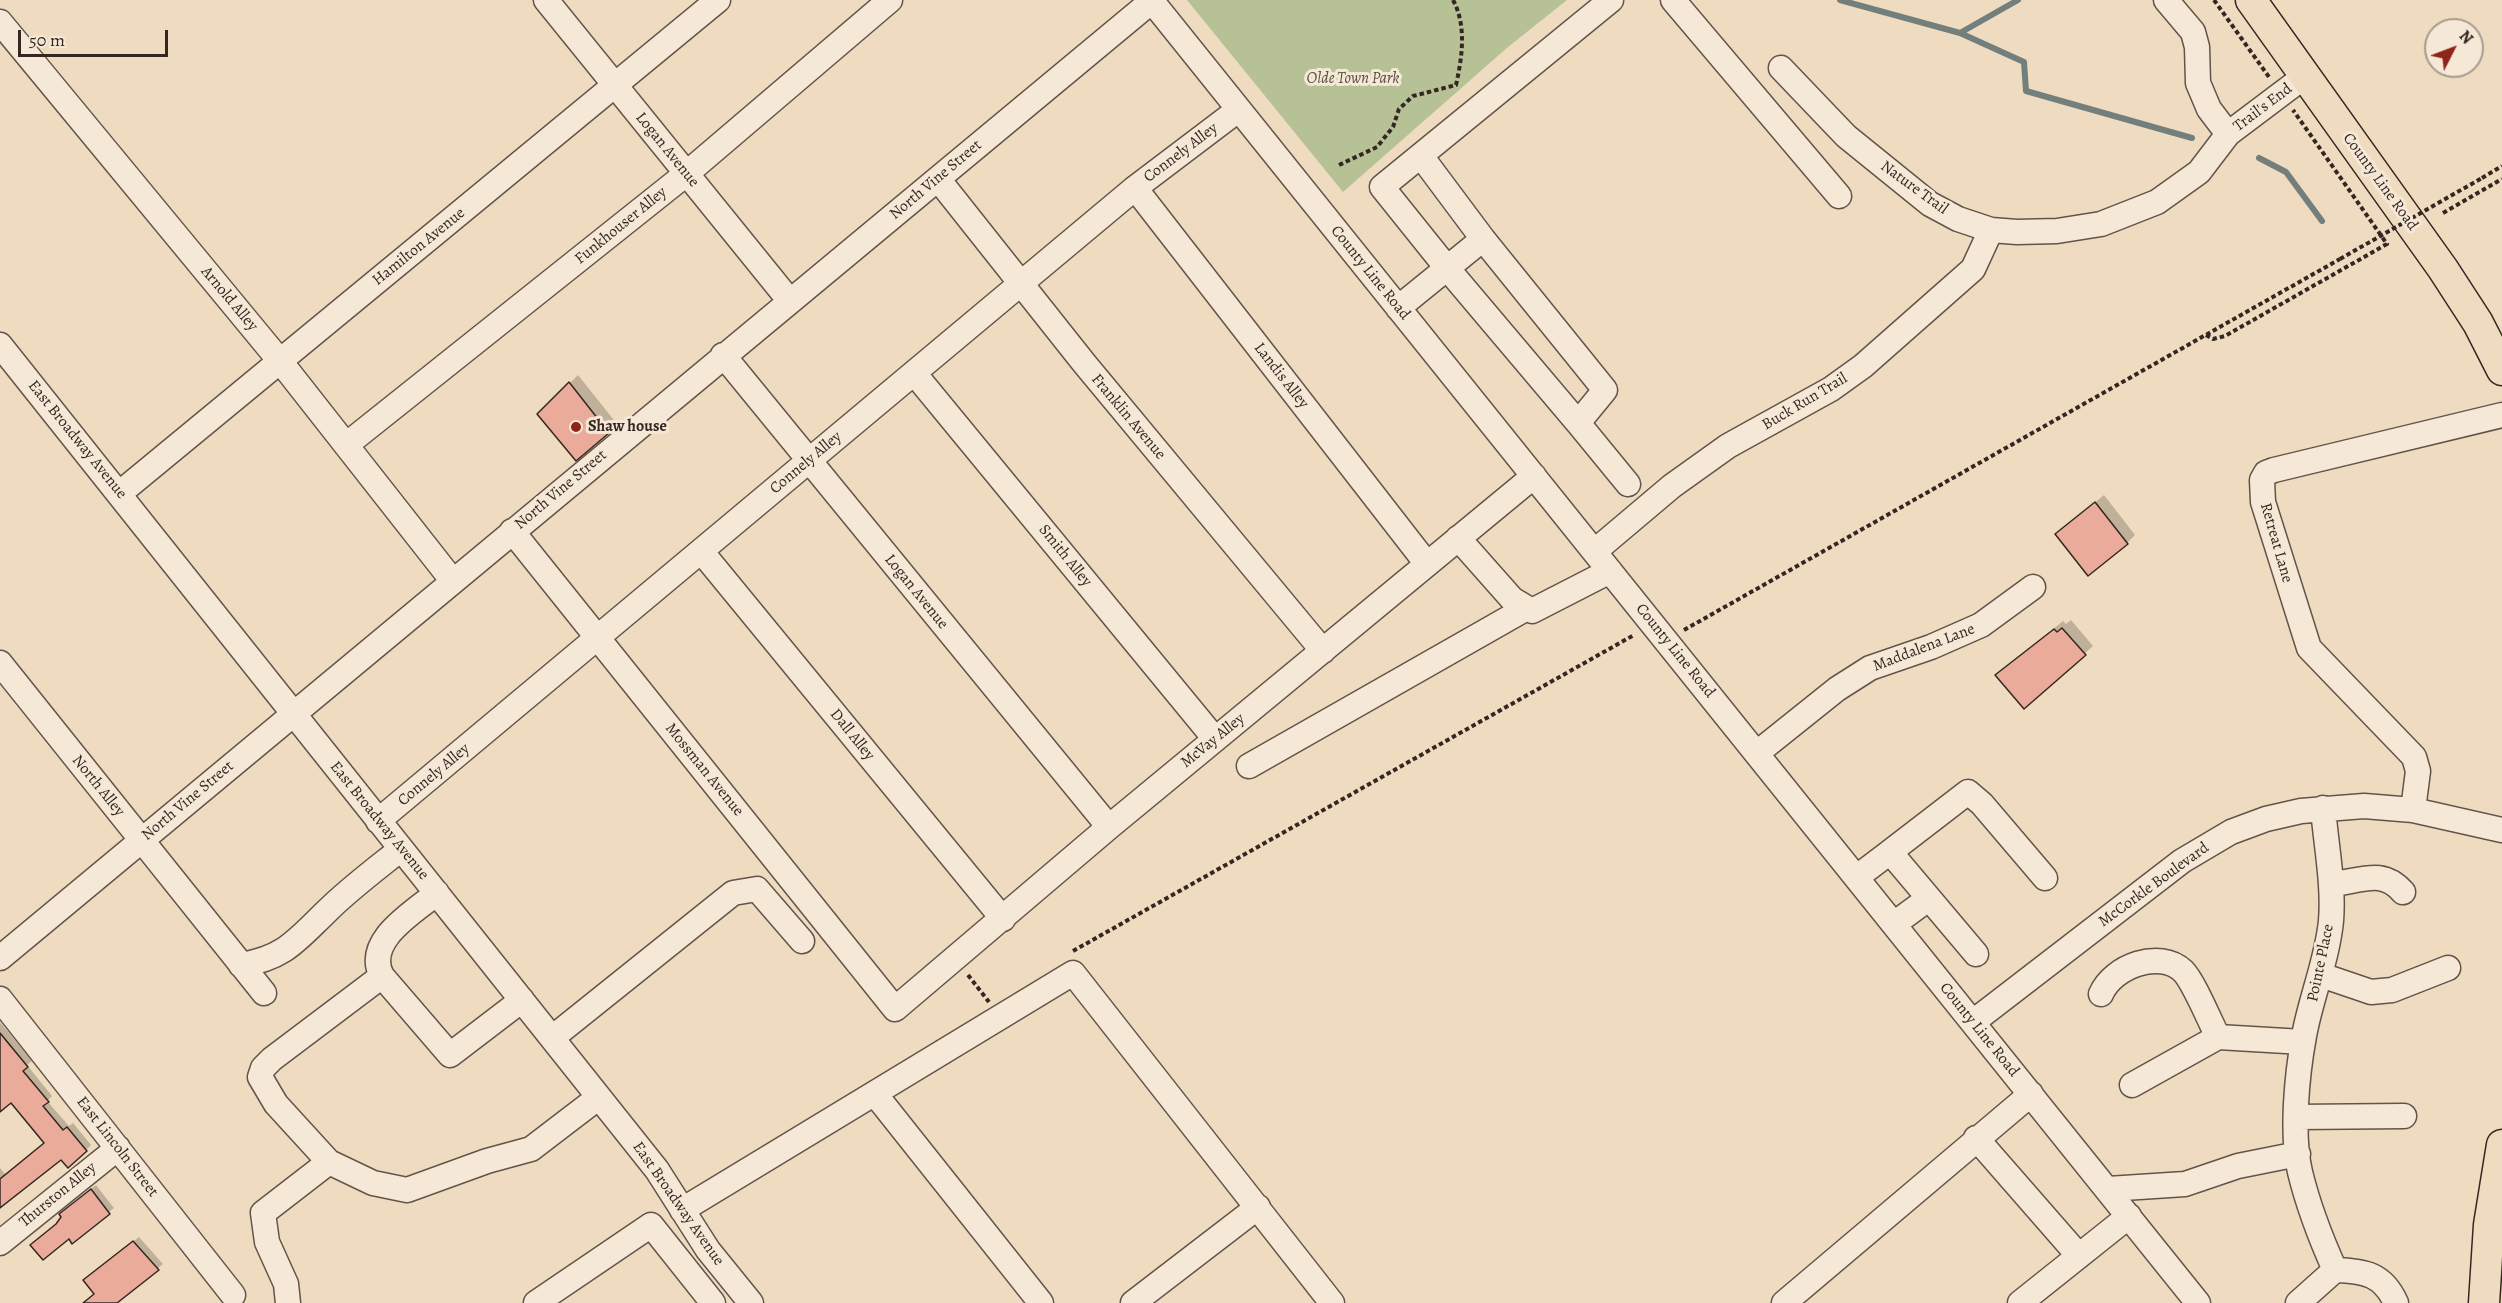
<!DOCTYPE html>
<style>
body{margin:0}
#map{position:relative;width:2502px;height:1303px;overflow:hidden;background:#efdcc0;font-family:Alegreya,serif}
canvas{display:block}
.north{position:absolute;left:2424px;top:18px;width:60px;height:60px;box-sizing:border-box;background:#f5e8d6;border:2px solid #a89b8e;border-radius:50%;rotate:48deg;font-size:16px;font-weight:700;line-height:24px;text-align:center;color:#342722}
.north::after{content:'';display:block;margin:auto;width:21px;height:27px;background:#8f2418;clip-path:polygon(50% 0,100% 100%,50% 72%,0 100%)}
.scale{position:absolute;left:18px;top:30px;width:150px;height:27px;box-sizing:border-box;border:3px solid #342722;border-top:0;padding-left:8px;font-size:18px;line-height:21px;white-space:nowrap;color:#342722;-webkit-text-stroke:4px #f5e8d6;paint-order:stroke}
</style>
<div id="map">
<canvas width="2502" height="1303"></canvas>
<div class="north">N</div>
<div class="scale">50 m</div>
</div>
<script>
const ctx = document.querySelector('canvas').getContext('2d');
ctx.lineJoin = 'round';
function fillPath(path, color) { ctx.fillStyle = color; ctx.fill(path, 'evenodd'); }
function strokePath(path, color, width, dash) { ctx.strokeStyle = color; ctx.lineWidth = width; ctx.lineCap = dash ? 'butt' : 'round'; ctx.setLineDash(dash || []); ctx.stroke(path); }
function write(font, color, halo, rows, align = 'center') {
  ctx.font = font + ' Alegreya,serif'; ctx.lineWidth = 6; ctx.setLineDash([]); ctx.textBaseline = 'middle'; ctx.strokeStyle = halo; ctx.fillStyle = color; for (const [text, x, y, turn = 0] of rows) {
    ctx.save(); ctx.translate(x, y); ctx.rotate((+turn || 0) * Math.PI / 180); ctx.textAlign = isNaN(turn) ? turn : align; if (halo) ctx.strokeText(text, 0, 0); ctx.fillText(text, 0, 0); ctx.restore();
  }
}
fillPath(new Path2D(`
 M1187,0H1567L1508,47L1343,192Z`), '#b6c195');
fillPath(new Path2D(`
 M578,375L617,424L608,432L539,414Z
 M2104,495L2135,535L2127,543L2057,534Z
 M2071,620L2093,646L2084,654L1997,675L2063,621L2066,624Z
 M0,1022L32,1061L27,1065L52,1096L47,1101L69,1126L73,1123L91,1145L86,1150L62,1157L0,1207V1168L6,1175L45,1143L11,1101L0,1110Z
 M96,1185L114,1208L72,1242L59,1222L65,1210Z
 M139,1237L163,1264L115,1303H87L95,1294L90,1275Z`), '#0003');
strokePath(new Path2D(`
 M1840,0L1960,33L2018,0
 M1960,33L2024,62L2026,91L2192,138
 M2259,158L2286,172L2322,221`), '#727f7d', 6);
const building = new Path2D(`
 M569,382L609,433L576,461L537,414Z
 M2095,502L2128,544L2088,576L2055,534Z
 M2062,628L2086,655L2024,709L1995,675L2054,629L2057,632Z
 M0,1033L28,1067L23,1071L49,1102L43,1106L63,1130L67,1127L87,1151L68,1168L61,1160L0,1208V1179L44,1143L11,1103L0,1112Z
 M91,1189L110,1214L72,1244L69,1239L43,1260L30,1245L56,1224L61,1217L59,1214Z
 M133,1241L159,1270L117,1303H83L94,1294L83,1280Z`);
fillPath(building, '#eaab9a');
strokePath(building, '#342722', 1.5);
const minor = new Path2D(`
 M546,0L789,300
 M1151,0L2198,1303
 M1673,0L1839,196
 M2166,0L2193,32L2197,47L2198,83L2209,109L2228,134
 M0,22L280,361L452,580
 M1781,68L1846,136L1930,204L1958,219L1991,230L2017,232L2057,231L2101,224L2157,202L2199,172L2228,134L2305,76
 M1421,156L1483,239L1605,390L1578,423L1628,484
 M938,179L1084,363L1323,651
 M1135,188L1427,564
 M1398,308L1483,239
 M0,345L657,1170L708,1250L751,1303
 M723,355L1109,827
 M914,373L1215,739
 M1578,423L1447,268L1382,187L1611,0
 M346,445L686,174L890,0
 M120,493L718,0
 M512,531L895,1009L1109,827L1534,476
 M1458,538L1512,599L1532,611L1610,571
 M701,551L1003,919
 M1595,551L1672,486L1728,446L1831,389L1863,366L1973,269L1991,230
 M0,663L264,993
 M1757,753L1837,689L1870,668L1931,647L1981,625L2033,587
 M1249,766L1525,609
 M2323,808C2326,845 2334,884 2331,921C2327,961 2311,997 2304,1036C2297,1074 2291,1134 2300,1172C2308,1205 2321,1239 2335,1270C2365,1271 2383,1274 2396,1303
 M2413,810L2418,771L2414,757L2309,648L2263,502L2262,480L2266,473L2274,470L2502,415
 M378,821L1135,188L1238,110
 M1890,852L1968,792L1982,804L2045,878
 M1857,877L1890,852L1976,954
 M2332,884C2362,881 2382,868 2403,892
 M437,893C414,912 363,941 382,976L450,1055L522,1000
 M1894,924L1928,899
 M0,958L1153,0
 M241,965C284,958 296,941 326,912C349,889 376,869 401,849
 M2321,975L2371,992L2392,990L2448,968
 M2101,994C2113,966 2160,949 2183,971C2194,982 2210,1022 2218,1037
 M0,999L233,1295
 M1973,1022L2182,861L2231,832L2266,819L2301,811L2364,806L2413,810L2502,830
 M552,1038L733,893L757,889L802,941
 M2132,1085L2218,1037L2303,1042
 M875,1094L1041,1303
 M2297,1117L2404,1116
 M1976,1138L2079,1256
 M329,1162L276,1104L260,1077L263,1068L272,1059L382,976
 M2108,1189L2185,1184L2238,1166L2298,1154
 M682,1210L1073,973L1332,1303
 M0,1243L118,1148
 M288,1303L286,1284L267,1242L263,1213L329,1162L373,1183L407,1190L487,1161L531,1149L599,1097
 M536,1303L651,1225L713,1303
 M1133,1303L1258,1207
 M1784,1303L2031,1094
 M2020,1303L2129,1216
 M2298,1303L2335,1270`);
const major = new Path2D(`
 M2251,0L2443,269L2478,323L2502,370
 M2484,1303L2489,1225L2502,1145`);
strokePath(minor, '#63544a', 27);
strokePath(major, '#342722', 33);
strokePath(new Path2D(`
 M2214,0L2269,77
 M1339,165L1377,147L1393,127L1399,109L1413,96L1456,85C1462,58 1467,26 1453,0
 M2482,178L2502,166
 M2443,213L2502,179
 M2206,335L2213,339L2225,336L2387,244L2293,110
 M1684,630L2340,259
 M1073,951L1634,635
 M968,975L989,1002`), '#342722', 4, [4.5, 3]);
strokePath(minor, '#f5e8d6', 24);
strokePath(major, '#efdcc0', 30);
strokePath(new Path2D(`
 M2340,259L2482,178`), '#342722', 4, [4.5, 3]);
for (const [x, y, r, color] of [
 [576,427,6,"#8f2418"]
]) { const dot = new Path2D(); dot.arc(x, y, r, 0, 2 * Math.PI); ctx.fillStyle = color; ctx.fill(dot); strokePath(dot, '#f5e8d6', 2); }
write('italic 16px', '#544e3f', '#f5e8d6', [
 ["Olde Town Park",1353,79]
]);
write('16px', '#342722', '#f5e8d6', [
 ["Trail's End",2263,108,-37],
 ["Logan Avenue",667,150,51],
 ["Connely Alley",1181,153,-37],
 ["North Vine Street",936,180,-40],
 ["County Line Road",2380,182,54],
 ["Nature Trail",1914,188,36],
 ["Funkhouser Alley",621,226,-39],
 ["Hamilton Avenue",419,247,-39],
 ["County Line Road",1370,273,51],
 ["Arnold Alley",229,299,50],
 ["Landis Alley",1281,376,52],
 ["Buck Run Trail",1805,402,-31],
 ["Franklin Avenue",1128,417,50],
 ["East Broadway Avenue",77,440,51],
 ["Connely Alley",806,463,-40],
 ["North Vine Street",561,490,-40],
 ["Retreat Lane",2276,543,74],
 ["Smith Alley",1065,556,51],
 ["Logan Avenue",916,592,51],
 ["Maddalena Lane",1924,648,-21],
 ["County Line Road",1675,651,51],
 ["Dall Alley",852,735,51],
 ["McVay Alley",1213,741,-39],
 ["Mossman Avenue",704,770,51],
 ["Connely Alley",434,775,-40],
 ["North Alley",98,786,51],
 ["North Vine Street",188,801,-40],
 ["East Broadway Avenue",379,821,51],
 ["McCorkle Boulevard",2154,885,-36],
 ["Pointe Place",2321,963,-78],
 ["County Line Road",1979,1030,51],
 ["East Lincoln Street",117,1147,52],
 ["Thurston Alley",58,1195,-39],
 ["East Broadway Avenue",678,1204,55]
]);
write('bold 16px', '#342722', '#f5e8d6', [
 ["Shaw house",588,427]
], 'left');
</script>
